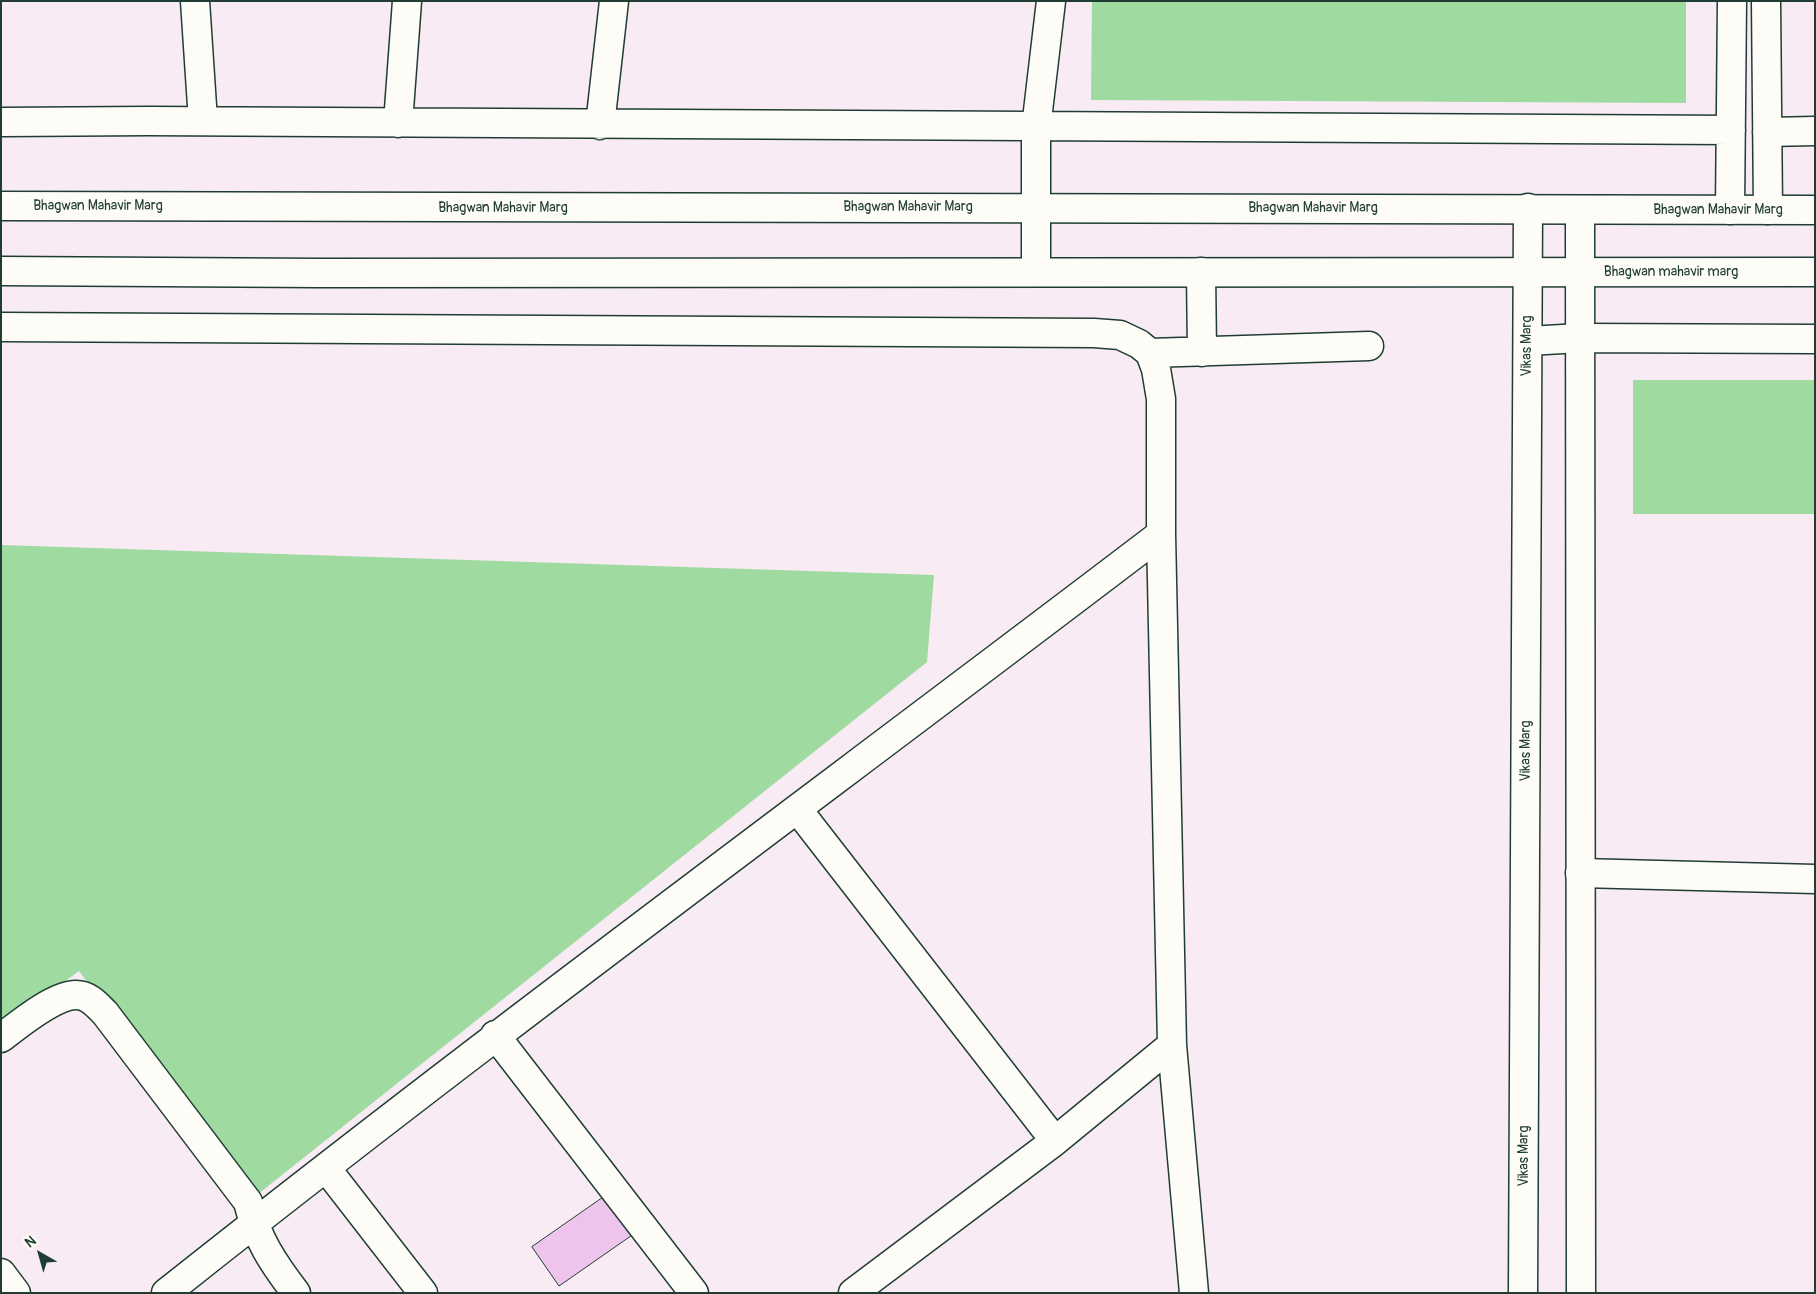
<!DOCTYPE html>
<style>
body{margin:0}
#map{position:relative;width:1816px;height:1294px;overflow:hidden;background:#f8ebf4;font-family:Pangolin,sans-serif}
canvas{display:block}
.frame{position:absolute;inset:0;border:2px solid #1f3d34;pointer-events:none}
.north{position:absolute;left:15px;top:1229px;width:50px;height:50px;-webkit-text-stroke:4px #fdfcf7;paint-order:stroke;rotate:322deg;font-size:14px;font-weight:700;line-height:20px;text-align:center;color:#1f3d34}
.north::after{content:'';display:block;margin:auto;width:18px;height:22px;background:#1f3d34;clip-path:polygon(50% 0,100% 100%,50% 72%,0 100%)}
</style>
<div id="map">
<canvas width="1816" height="1294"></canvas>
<div class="frame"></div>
<div class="north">N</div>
</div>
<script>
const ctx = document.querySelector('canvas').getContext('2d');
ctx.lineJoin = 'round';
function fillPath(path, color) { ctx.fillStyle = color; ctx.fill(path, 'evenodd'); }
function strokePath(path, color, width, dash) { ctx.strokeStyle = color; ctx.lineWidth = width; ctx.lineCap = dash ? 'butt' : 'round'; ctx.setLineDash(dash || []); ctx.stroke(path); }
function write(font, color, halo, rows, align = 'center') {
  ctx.font = font + ' Pangolin,sans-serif'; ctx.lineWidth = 4.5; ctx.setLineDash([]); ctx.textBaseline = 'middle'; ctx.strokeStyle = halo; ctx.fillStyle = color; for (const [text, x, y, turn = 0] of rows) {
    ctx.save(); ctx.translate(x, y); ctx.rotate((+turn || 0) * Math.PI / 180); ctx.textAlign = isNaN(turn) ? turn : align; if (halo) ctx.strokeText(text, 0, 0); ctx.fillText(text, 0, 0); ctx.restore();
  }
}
fillPath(new Path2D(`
 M1092,1H1686V103L1091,100Z
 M1633,380H1815V514H1633Z
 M1,545L934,575L927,662L248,1202L79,971L1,1028Z`), '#9fdaa0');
const building = new Path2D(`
 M611,1192L638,1231L559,1286L532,1247Z`);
fillPath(building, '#eec4ec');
strokePath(building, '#1f3d34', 1);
const minor = new Path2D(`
 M195,1L203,121
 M1766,1L1768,210
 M1,122L149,121L1731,130
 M398,123L407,1
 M600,125L614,1
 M1767,132L1815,131
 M1730,210L1732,1
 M1036,272V128L1051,1
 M1201,272L1202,352
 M1,327L1094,333L1120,335L1139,344L1150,353L1156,369L1161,399V534L1172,1045L1194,1293
 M1528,341L1580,338L1815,339
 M1150,353L1369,346
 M798,810L1055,1141
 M1580,873L1815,879
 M495,1035L694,1293
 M1,1038C18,1025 54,995 76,995C89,995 97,1005 105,1013L248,1202C257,1239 273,1263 296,1293
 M326,1168L423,1293
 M1,1273L16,1293
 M166,1293C493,1033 829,787 1161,534
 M853,1293L1055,1141L1172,1045`);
const tertiary = new Path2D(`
 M1580,210L1581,1293
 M1523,1293L1528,208`);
const secondary = new Path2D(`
 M1,206L1815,210
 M1,271L319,273L1815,272`);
strokePath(minor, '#1f3d34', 31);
strokePath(tertiary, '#1f3d34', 31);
strokePath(secondary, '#1f3d34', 31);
strokePath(minor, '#fdfcf7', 28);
strokePath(tertiary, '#fdfcf7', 28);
strokePath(secondary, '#fdfcf7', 28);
write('14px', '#1f3d34', '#fdfcf7', [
 ["Bhagwan Mahavir Marg",98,206],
 ["Bhagwan Mahavir Marg",908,207],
 ["Bhagwan Mahavir Marg",503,208],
 ["Bhagwan Mahavir Marg",1313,208],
 ["Bhagwan Mahavir Marg",1718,210],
 ["Bhagwan mahavir marg",1671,272],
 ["Vikas Marg",1527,346,-90],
 ["Vikas Marg",1526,751,-90],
 ["Vikas Marg",1524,1156,-90]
]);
</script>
